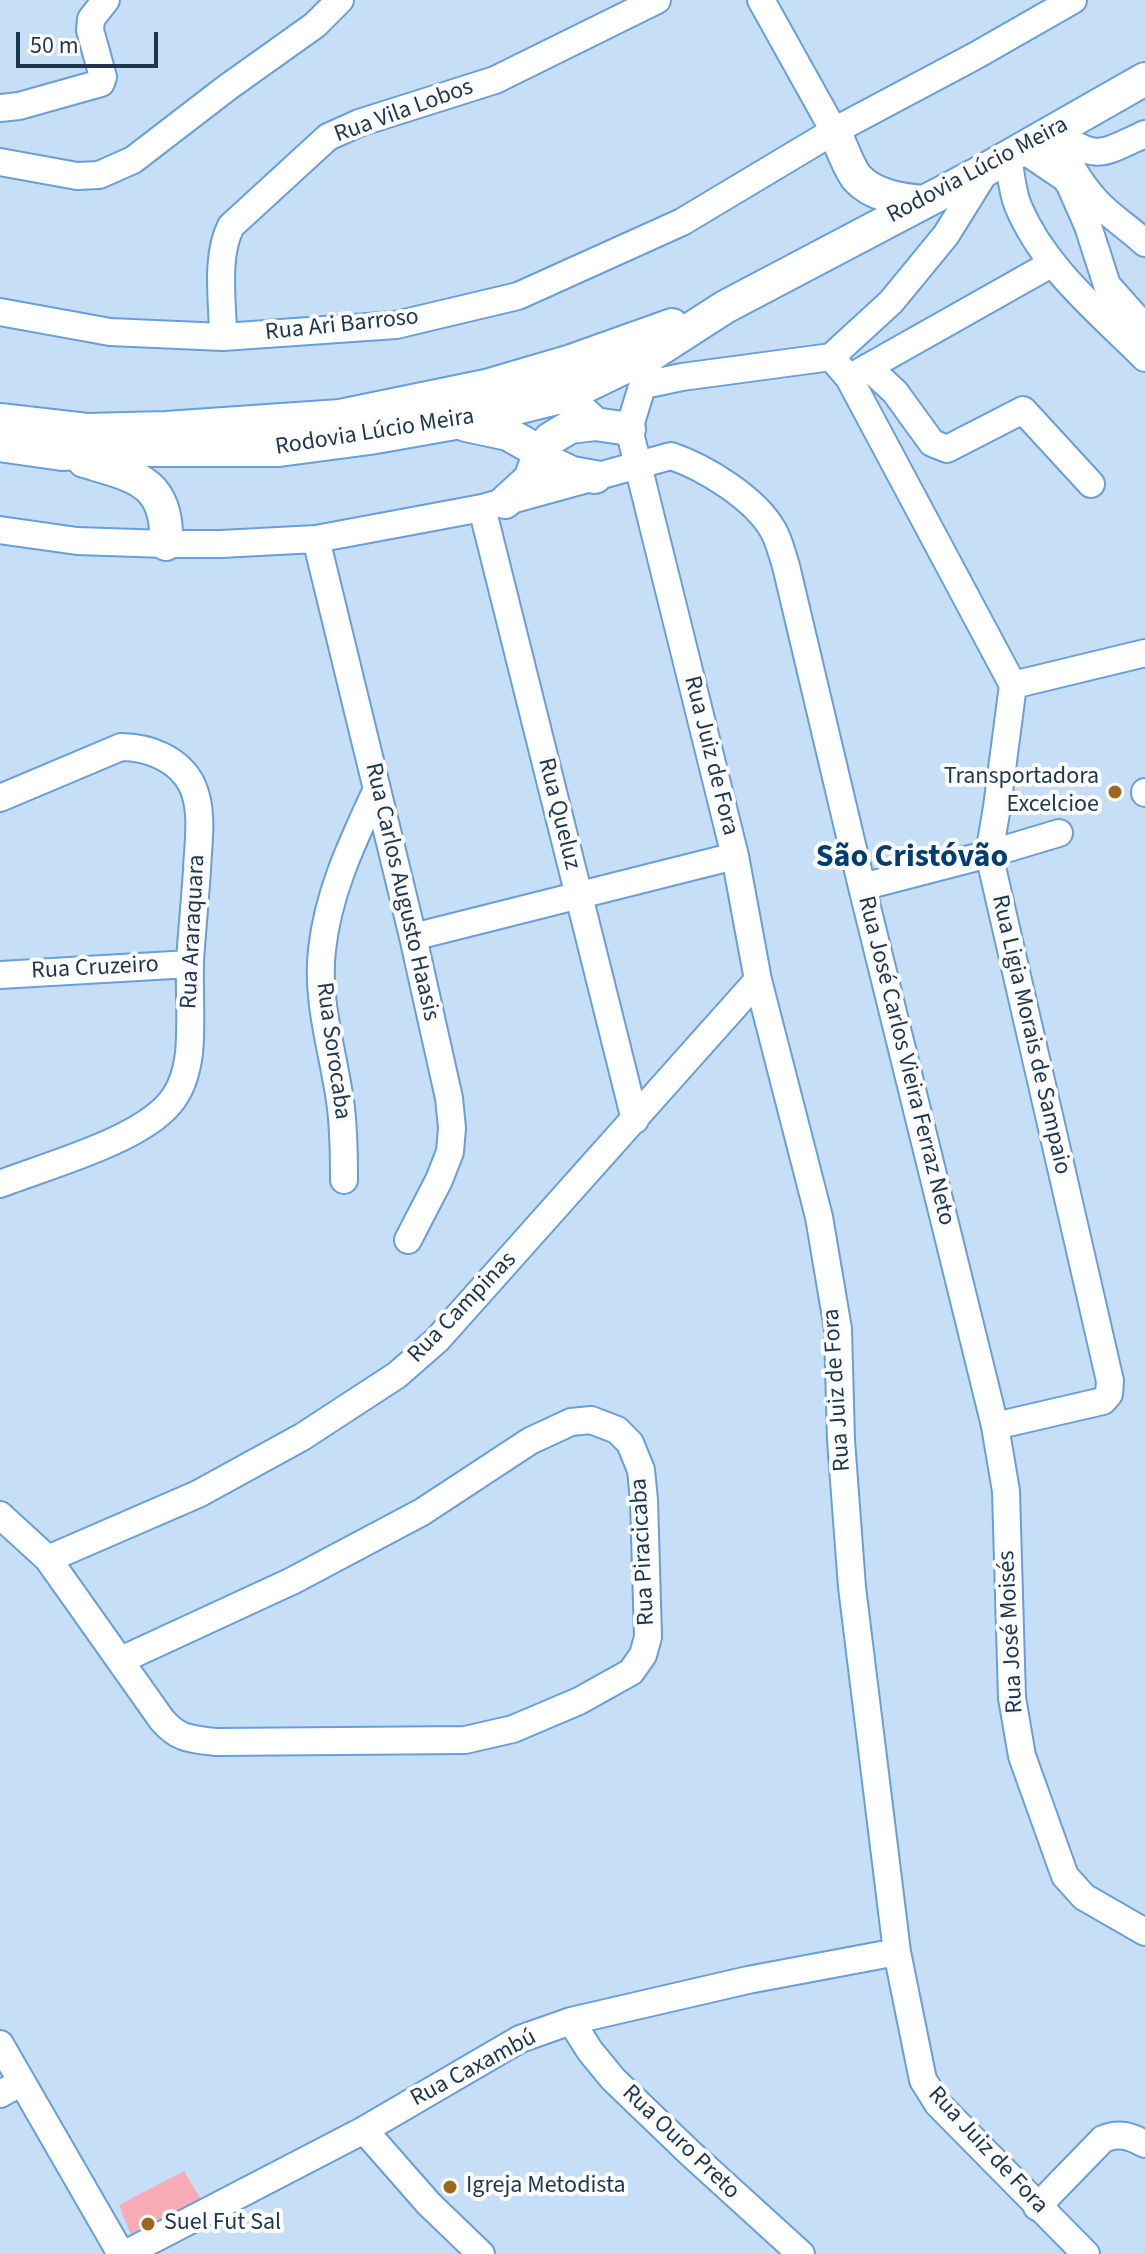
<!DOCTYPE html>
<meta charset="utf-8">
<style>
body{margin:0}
#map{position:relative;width:1145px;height:2254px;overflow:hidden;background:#c7def7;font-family:"Source Sans 3",sans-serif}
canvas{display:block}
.scale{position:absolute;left:16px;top:32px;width:142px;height:36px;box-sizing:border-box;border:4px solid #1e364e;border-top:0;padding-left:10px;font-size:24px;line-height:28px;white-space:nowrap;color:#1e364e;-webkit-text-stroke:6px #fcfcfc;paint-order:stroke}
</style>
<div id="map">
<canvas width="1145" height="2254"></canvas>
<div class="scale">50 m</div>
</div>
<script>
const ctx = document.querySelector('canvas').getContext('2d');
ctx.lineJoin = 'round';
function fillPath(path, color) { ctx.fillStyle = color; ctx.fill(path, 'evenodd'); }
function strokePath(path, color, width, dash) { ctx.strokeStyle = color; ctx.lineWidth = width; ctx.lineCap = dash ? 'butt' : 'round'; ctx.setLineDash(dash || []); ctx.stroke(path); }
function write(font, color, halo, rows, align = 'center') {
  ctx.font = font + ' "Source Sans 3",sans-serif'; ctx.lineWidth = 8; ctx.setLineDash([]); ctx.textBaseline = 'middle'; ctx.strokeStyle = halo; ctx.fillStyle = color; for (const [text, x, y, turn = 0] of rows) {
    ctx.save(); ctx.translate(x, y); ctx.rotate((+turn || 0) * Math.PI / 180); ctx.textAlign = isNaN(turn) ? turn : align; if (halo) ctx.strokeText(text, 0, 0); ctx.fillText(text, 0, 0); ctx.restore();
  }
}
fillPath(new Path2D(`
 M184,2171L205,2206L134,2242L119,2205Z`), '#f9abb5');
const minor = new Path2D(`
 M761,0L834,131
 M0,108L19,106L101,83L103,77L90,30L91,19L106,0
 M1053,132C1065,156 1078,182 1097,202C1111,217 1129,228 1145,243
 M1053,132C1099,160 1097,156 1145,134
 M1022,149L1065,178L1070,185L1088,226L1107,285L1145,328
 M1008,157C1011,173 1012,191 1018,206C1044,268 1099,312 1145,358
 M0,162L77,176L99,175L133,160L228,87L315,25L340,0
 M0,312L110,332L223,337L396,325L518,296L682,222L834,131L975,56L1073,0
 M223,337C223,303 215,257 231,226L328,137L359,123L495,80L657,0
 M652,354L629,429L735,856L758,980L819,1217L838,1329L841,1440L852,1587L897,1952L923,2080L938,2104L1086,2254
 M831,357L849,378L1013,685L997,807L989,854L1110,1381L1109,1394L1103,1401L995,1426
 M831,357L891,302L946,235L987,169
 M868,367L895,392L932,443L947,449L1023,410L1091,484
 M856,374L1051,264
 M644,385L682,377L831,357
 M482,508L635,1120
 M0,530L77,541L166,544H221L316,539L482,508L671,456C704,467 755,498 773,530C779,540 782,554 786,566L862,887L995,1426L1006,1491L1012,1698L1022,1756L1065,1876L1084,1897L1145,1932
 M316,539L413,937L449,1098L452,1128L450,1152L439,1180L408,1240
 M1013,685L1145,653
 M1145,793V792
 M0,798L121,747C149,747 179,759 192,785C204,811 198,843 197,870C195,900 192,931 190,961C189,991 192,1022 189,1053C187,1070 181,1090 170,1103C139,1141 46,1166 0,1184
 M862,887L989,854L1059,833
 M413,937L735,856
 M0,975L190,964
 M344,1180C344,1154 344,1127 340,1101C333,1051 316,1001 322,950C328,892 353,841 377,789
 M0,1515L48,1559L162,1720C179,1740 192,1739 216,1742L465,1740L513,1729L579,1701L631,1672L643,1655L648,1637L644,1500L641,1470L630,1443L617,1430L591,1420L571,1422L530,1441L422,1512L292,1581L121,1660
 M48,1559L198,1494L302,1437L397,1375L437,1340L758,980
 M571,2021L590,2051L613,2079L691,2154L801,2254
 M0,2044L121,2254
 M0,2094L22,2082
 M364,2130L429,2204L481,2254
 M1037,2207L1103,2139C1119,2132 1130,2136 1145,2144
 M125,2254L364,2130L520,2039L571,2021L748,1980L897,1952`);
const major = new Path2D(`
 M834,131C841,144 848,167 857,178C873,196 902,200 924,202
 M548,393L565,396L595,424L629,429
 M0,420L87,430L166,428L340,416L486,386L571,361L672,325
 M466,425L508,434L540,452L553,464L572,473L595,477
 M0,445L62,454L141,450H279L370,438L455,423L565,396L652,354L725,307L987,169L1145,79
 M84,461C135,476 169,481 166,544
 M505,502L530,479L540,452L550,439L570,427L595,424`);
strokePath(minor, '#669fda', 30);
strokePath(major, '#669fda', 36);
strokePath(minor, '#fff', 26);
strokePath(major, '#fff', 32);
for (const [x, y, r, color] of [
 [1115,792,8,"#9c681f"],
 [450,2187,8,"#9c681f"],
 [148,2224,8,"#9c681f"]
]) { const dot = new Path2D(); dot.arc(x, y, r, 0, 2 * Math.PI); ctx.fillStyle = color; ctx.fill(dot); strokePath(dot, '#fcfcfc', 3); }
write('24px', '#1e364e', '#fcfcfc', [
 ["Rua Vila Lobos",404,112,-20],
 ["Rodovia Lúcio Meira",978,171,-28],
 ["Rua Ari Barroso",342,326,-6],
 ["Rodovia Lúcio Meira",375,433,-9],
 ["Rua Juiz de Fora",710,756,76],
 ["Rua Queluz",558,814,76],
 ["Rua Carlos Augusto Haasis",401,892,77],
 ["Rua Araraquara",194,932,-87],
 ["Rua Cruzeiro",95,969,-3],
 ["Rua Ligia Morais de Sampaio",1030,1035,77],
 ["Rua Sorocaba",332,1051,82],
 ["Rua José Carlos Vieira Ferraz Neto",905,1061,76],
 ["Rua Campinas",463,1308,-46],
 ["Rua Juiz de Fora",838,1390,-94],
 ["Rua Piracicaba",644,1552,-93],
 ["Rua José Moisés",1012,1632,-93],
 ["Rua Caxambú",474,2069,-28],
 ["Rua Ouro Preto",680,2143,44],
 ["Rua Juiz de Fora",987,2151,47]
]);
write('24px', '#1e364e', '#fcfcfc', [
 ["Transportadora",1099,778,"right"],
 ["Excelcioe",1099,806,"right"],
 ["Igreja Metodista",466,2187],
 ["Suel Fut Sal",164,2224]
], 'left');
write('bold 32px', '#003e72', '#fcfcfc', [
 ["São Cristóvão",912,859]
]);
</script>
